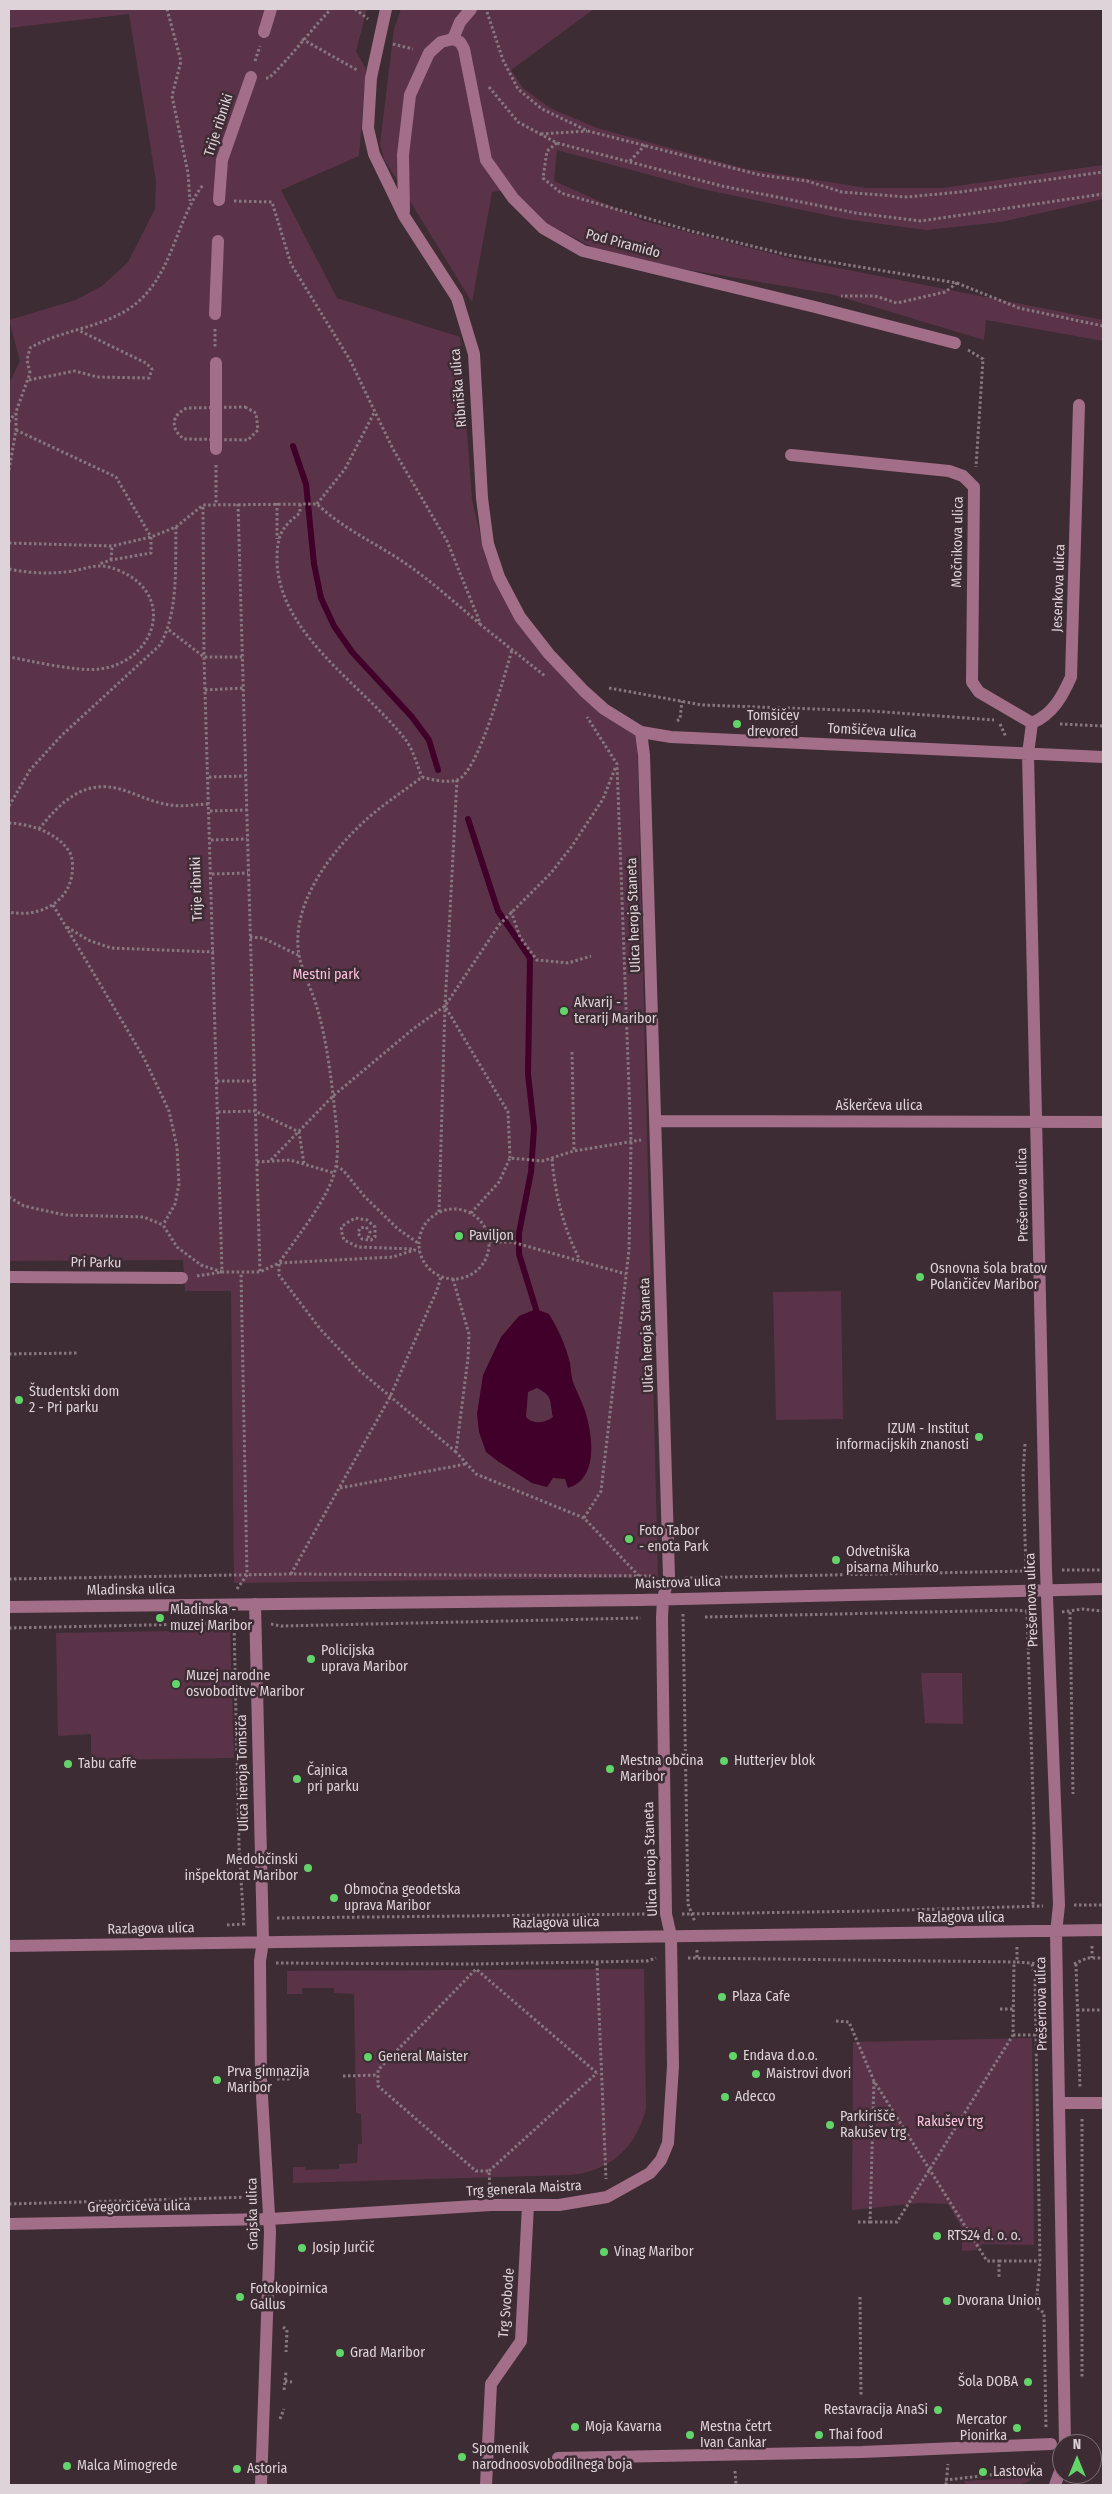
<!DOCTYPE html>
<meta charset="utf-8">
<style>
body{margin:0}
#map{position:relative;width:1112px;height:2494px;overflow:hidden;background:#3d2c34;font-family:"Fira Sans Condensed",sans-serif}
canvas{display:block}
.frame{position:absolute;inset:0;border:10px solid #ded3d8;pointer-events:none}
.north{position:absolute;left:1052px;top:2434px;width:50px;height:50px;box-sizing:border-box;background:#3d2c34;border:1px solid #7d6f76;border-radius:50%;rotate:0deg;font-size:14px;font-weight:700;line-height:20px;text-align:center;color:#ded3d8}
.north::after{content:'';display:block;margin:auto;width:18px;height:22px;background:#62d469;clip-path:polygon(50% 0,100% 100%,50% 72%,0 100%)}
</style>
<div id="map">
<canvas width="1112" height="2494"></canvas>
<div class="frame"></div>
<div class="north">N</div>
</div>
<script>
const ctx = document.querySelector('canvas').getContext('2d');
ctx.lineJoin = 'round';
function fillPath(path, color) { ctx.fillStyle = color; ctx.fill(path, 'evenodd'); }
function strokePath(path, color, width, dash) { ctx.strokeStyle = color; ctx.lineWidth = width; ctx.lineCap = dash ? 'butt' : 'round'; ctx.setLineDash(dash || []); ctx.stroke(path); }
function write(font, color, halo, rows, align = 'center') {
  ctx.font = font + ' "Fira Sans Condensed",sans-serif'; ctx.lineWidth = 5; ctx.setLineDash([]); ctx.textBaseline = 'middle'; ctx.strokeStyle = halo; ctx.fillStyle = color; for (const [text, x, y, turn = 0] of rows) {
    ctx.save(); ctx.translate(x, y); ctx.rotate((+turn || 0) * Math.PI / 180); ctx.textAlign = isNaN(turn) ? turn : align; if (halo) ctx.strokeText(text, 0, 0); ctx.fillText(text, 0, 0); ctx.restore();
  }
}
fillPath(new Path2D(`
 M9,9H367L356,51L366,69L359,156L281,190L337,298L460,337L472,500L486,559L517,606L552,650L605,704L637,731L658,1577L234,1583L231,1291H185L183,1260L9,1261V384L20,361L9,320L76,300L102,286L128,262L155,209L156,181L129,14L9,28Z
 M401,9H594L511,70L523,88L550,108L597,128L746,169L867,188H943L1103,165V199L1001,222L926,230L845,219L702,189L557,150L554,181L644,221L797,260L1103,320V341L986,320L984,340L831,294L648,263L594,248L544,222L513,189L492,192L472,302L384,159L380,144L394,29Z
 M841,1291L843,1419L776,1420L773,1292Z
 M230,1630L234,1758L91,1760V1734L58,1736L56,1633Z
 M921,1673H962L963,1724L925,1723Z
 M644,1969L646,2109C636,2148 609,2172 569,2175L293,2183V2167H305L306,2170L339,2169V2164L357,2163L358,2144H362L361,2114L356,2113L354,1994L334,1993V1988H302V1994H287V1971Z
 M1032,2038L1034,2245L983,2244L976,2250L962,2251V2228L948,2204L920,2203L852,2210L853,2042Z
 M1033,2477C1024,2491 982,2485 966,2485L964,2481Z`), '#5b3348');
fillPath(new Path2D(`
 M536,1309L549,1314C558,1329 566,1346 570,1363C571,1369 571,1376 573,1382C577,1393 583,1403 586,1414C593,1438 598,1479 568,1488L565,1479L553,1478L547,1487L532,1483L499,1462L486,1452L479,1432L477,1414L483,1375L501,1337L519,1316ZM537,1388C554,1397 549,1400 553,1417C545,1423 533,1425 526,1417L528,1392Z`), '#400029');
strokePath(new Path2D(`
 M293,446L306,484L314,564L321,598L334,626L352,652L412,717L429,740L438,770
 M468,819L498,911L530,958L528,1074L534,1128L531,1172L519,1233V1254L536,1309`), '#400029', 6);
strokePath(new Path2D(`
 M167,9L181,61L172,96L188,173L190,201
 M355,9L368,19
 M487,12L503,60L518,89L542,109L588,131L760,175L807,181L842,192L907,197L960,192L1103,172
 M302,39L357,70
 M393,44L413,49
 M255,61L260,46
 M266,78H269C291,57 310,31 331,9
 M489,87L518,122L557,143L722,186L856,213L921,221L1103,194
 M541,134L587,131
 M557,143L547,151L543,178L561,193L691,231L788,255L957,283L945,292L897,303L875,296H841
 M630,161L645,145
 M234,201L272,202L291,264L350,360L393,449L447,541L481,625L545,676
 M957,283L1019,308L1103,326
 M215,329V348
 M968,350L983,359L976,467
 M29,380L75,371L97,377L149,378L152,369L146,363L78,330
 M245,407L256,413L258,430L248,440L184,439C170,429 171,415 187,408Z
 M9,422L15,413
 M16,430L116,477L151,537V553L111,560L99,564
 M216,465V504
 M9,470L16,430V412L30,373L27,360L30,348C64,328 109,328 139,301C174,269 176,220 203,185
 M277,503V539
 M238,504L260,1272
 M300,504V513C280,528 277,537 277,561C279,635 364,686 405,739C413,749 417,765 422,777
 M317,504L345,469L375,411
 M9,543L112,546L151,537L176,527L203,505L317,504C341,527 371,541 399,559C428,578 454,602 480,624
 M111,560L112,546
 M9,569C28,573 45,574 65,572C89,570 95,560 120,571C178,596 154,663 99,669C77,672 32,661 9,657
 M169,630L204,657H242
 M609,688L702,705L871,711L994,720
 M205,690L243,688
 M677,721L680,719L682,701
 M1000,724L1006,737
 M1060,724L1103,726
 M792,728V709
 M209,777L245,776
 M9,806L30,770L61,736L160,645C179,611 175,565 176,527
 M210,811L247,810
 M9,823C30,824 56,832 69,851C73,857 73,867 72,874C68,904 37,918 9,912
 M39,829C60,803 83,779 120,789C137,794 153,803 171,805C183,807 197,804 210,804
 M211,840L247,839
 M212,874L248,873
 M53,905L144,1058L169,1111L177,1147L179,1184L175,1204L163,1225
 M511,911L520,937L537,960L568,963L591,956
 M67,927L88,940L111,948L214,952
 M250,937L263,938L298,955
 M446,1008L508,1112L510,1158
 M572,1052L574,1151L641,1140
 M217,1081H254
 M218,1112L255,1111L299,1132L304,1164
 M552,1159C555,1194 564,1230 580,1260
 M271,1160L333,1096L413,1029L445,1006L499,925L551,873L572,846L603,799L616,766
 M257,1162L290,1160L334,1173
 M336,1166L343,1170L365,1197L398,1229L418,1243
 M9,1197L24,1206L65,1215L144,1217L163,1225L177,1247L201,1265L222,1272L204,657L203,505
 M419 1244a35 35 0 1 1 70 0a35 35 0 1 1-70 0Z
 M439,1212L445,1006L457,780
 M471,1213L499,1182L510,1158L542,1161L574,1151
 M368,1238L370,1232L366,1227L360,1228L358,1233L362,1239L371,1240L375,1237V1227L367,1220L355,1218L342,1226L341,1230L344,1240L358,1247L414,1249
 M489,1242H512L626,1274
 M197,1276L222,1272H260L279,1263L393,1257L414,1250L419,1251
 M453,1279L469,1334L468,1358L456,1452L476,1474L584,1518L639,1576L640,1585
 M9,1354L79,1353
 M1025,1444L1023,1473L1026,1571
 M456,1452L360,1371L321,1330L279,1275V1263C296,1238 331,1196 336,1166C340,1143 335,1117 333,1094C329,1063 325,1032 315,1001C310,986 302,971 299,955C290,904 332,850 368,818C385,803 404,791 422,777C432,780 447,783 457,780C478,774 505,673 512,650
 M340,1488L466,1464
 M584,1518L601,1491L629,1250L631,1142L617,764L587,717
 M1062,1570H1103
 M291,1574L390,1397L437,1290L441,1277
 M685,1578L1026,1571
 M9,1579L291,1574L654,1576
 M237,1589L247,1575L241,1273
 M1027,1612L1034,1827L1033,1906
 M1062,1612L1082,1609L1103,1611
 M1070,1612L1073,1794
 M683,1614L688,1904L695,1922
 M705,1617L1016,1610L1033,1612
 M234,1623L239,1846L244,1927
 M271,1624L281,1626L641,1618
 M9,1628L241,1623
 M1074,1905H1103
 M682,1914L871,1911L1043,1906
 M277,1918L650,1914
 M227,1925L244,1924
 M1092,1946V1958
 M1017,1947V1962L1042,1964
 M697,1950V1959
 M688,1958L1017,1962
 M276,1963L476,1964L647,1961L656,1958
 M597,1963L606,2179
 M1032,1964L1035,1979L1040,2261L1036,2307L1044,2313L1046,2429
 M1074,1964L1087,1958H1103
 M1076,1964L1080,2088
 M1000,2009H1014
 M1077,2010H1103
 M836,2021L849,2022L874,2081L987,2261H999V2279
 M1013,2035H1036
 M343,2076L378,2075
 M277,2079H291
 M1082,2119V2378
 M489,2171L597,2073
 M490,2190L489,2171H476L378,2086V2070L476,1969L597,2073
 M9,2204L253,2197
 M858,2222H870L874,2081
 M870,2222H897L1013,2035L1014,1962
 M999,2261H1040
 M860,2297L861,2396
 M283,2327L287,2330L286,2352
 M285,2381L292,2382
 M284,2390L286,2372
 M280,2419L284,2409
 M1092,2454L1103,2455
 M735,2471L736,2485
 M945,2480L1018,2472L1036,2462
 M946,2485L948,2464`), '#87787f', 3, [2.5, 2.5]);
strokePath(new Path2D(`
 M386,9L371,78L368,128L374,154L404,216L457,298L474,354L482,498L488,544L499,577L520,617L549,654L584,691L604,709L641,732L671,737L1103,757
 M264,32L271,9
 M453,39L460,22L471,9
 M219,200L222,160L251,77
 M404,211L403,155L410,95L429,53L441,42L453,39L460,42L464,49L486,160L513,198L543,228L583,251L815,307L955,343
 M215,314L218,241
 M216,363V449
 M791,455L949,471L963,476L974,487L972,682L979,692L1032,723
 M656,1121L1103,1122
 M9,1277L182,1278
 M255,1604L263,1941L260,1961L261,2079L270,2232L261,2485
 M9,1607L640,1600L1103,1589
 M9,1946L1103,1930
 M1059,2103H1103
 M9,2224L270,2219L491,2205H559L607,2197L650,2173L661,2160L668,2143L673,2066L671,1936L666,1914L662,1618L663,1598L669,1576L644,755L641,732
 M1065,2444L1056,1933L1059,1905L1046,1570L1028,754L1032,723C1053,714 1062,697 1071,677L1079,405
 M558,2458L862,2452L1051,2444
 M486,2485L491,2384L521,2341L528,2205
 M1055,2485L1062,2466`), '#a26e88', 12);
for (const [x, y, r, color] of [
 [737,724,5,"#62d469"],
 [564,1011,5,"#62d469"],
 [459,1236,5,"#62d469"],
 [920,1277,5,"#62d469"],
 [19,1400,5,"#62d469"],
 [979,1437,5,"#62d469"],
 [629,1539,5,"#62d469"],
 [836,1560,5,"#62d469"],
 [160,1618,5,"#62d469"],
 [311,1659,5,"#62d469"],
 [176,1684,5,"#62d469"],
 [724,1761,5,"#62d469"],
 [68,1764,5,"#62d469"],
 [610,1769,5,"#62d469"],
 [297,1779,5,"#62d469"],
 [308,1868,5,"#62d469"],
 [334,1898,5,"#62d469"],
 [722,1997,5,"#62d469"],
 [733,2056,5,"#62d469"],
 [368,2057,5,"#62d469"],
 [756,2074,5,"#62d469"],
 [217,2080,5,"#62d469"],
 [725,2097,5,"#62d469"],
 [830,2125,5,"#62d469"],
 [937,2236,5,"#62d469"],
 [302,2248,5,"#62d469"],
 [604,2252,5,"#62d469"],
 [240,2297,5,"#62d469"],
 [947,2301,5,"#62d469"],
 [340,2353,5,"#62d469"],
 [1028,2382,5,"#62d469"],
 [938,2410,5,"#62d469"],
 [575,2427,5,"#62d469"],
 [1017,2428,5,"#62d469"],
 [690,2435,5,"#62d469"],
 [819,2435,5,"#62d469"],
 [462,2457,5,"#62d469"],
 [67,2466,5,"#62d469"],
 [237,2469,5,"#62d469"],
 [983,2472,5,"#62d469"]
]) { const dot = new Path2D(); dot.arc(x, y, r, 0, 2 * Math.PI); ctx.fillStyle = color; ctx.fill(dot); strokePath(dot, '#3d2c34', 2); }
write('14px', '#ded3d8', '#3d2c34', [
 ["Trije ribniki",219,125,-72],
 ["Pod Piramido",623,244,15],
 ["Ribniška ulica",459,388,-95],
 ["Močnikova ulica",958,542,-89],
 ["Jesenkova ulica",1059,588,-88],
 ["Tomšičeva ulica",872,731,3],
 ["Trije ribniki",197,889,-92],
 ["Ulica heroja Staneta",634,915,-92],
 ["Aškerčeva ulica",879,1106],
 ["Prešernova ulica",1023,1195,-91],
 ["Pri Parku",96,1263,1],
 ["Ulica heroja Staneta",647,1335,-92],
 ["Maistrova ulica",678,1583,-2],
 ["Mladinska ulica",131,1590,-1],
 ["Prešernova ulica",1032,1600,-92],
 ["Ulica heroja Tomšiča",243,1773,-91],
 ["Ulica heroja Staneta",651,1859,-92],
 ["Razlagova ulica",961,1918],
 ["Razlagova ulica",556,1923,-1],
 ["Razlagova ulica",151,1929,-1],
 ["Prešernova ulica",1042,2004,-91],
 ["Trg generala Maistra",524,2189,-3],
 ["Gregorčičeva ulica",139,2207,-1],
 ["Grajska ulica",253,2214,-91],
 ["Trg Svobode",507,2303,-85]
]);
write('14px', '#ded3d8', '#3d2c34', [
 ["Tomšičev",747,716],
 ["drevored",747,732],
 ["Akvarij -",574,1003],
 ["terarij Maribor",574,1019],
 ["Paviljon",469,1236],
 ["Osnovna šola bratov",930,1269],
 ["Polančičev Maribor",930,1285],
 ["Študentski dom",29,1392],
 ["2 - Pri parku",29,1408],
 ["IZUM - Institut",969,1429,"right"],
 ["informacijskih znanosti",969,1445,"right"],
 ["Foto Tabor",639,1531],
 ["- enota Park",639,1547],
 ["Odvetniška",846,1552],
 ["pisarna Mihurko",846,1568],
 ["Mladinska -",170,1610],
 ["muzej Maribor",170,1626],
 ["Policijska",321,1651],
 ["uprava Maribor",321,1667],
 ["Muzej narodne",186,1676],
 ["osvoboditve Maribor",186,1692],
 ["Mestna občina",620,1761],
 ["Maribor",620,1777],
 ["Hutterjev blok",734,1761],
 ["Tabu caffe",78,1764],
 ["Čajnica",307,1771],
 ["pri parku",307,1787],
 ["Medobčinski",298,1860,"right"],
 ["inšpektorat Maribor",298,1876,"right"],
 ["Območna geodetska",344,1890],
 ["uprava Maribor",344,1906],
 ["Plaza Cafe",732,1997],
 ["Endava d.o.o.",743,2056],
 ["General Maister",378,2057],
 ["Prva gimnazija",227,2072],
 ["Maribor",227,2088],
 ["Maistrovi dvori",766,2074],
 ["Adecco",735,2097],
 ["Parkirišče",840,2117],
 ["Rakušev trg",840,2133],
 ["RTS24 d. o. o.",947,2236],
 ["Josip Jurčič",312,2248],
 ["Vinag Maribor",614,2252],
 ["Fotokopirnica",250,2289],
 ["Gallus",250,2305],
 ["Dvorana Union",957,2301],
 ["Grad Maribor",350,2353],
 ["Šola DOBA",1018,2382,"right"],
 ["Restavracija AnaSi",928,2410,"right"],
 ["Mercator",1007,2420,"right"],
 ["Pionirka",1007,2436,"right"],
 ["Moja Kavarna",585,2427],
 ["Mestna četrt",700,2427],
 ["Ivan Cankar",700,2443],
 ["Thai food",829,2435],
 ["Spomenik",472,2449],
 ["narodnoosvobodilnega boja",472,2465],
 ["Malca Mimogrede",77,2466],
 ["Astoria",247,2469],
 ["Lastovka",993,2472]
], 'left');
write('14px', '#fec1df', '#3d2c34', [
 ["Mestni park",326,975],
 ["Rakušev trg",950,2122]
]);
</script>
